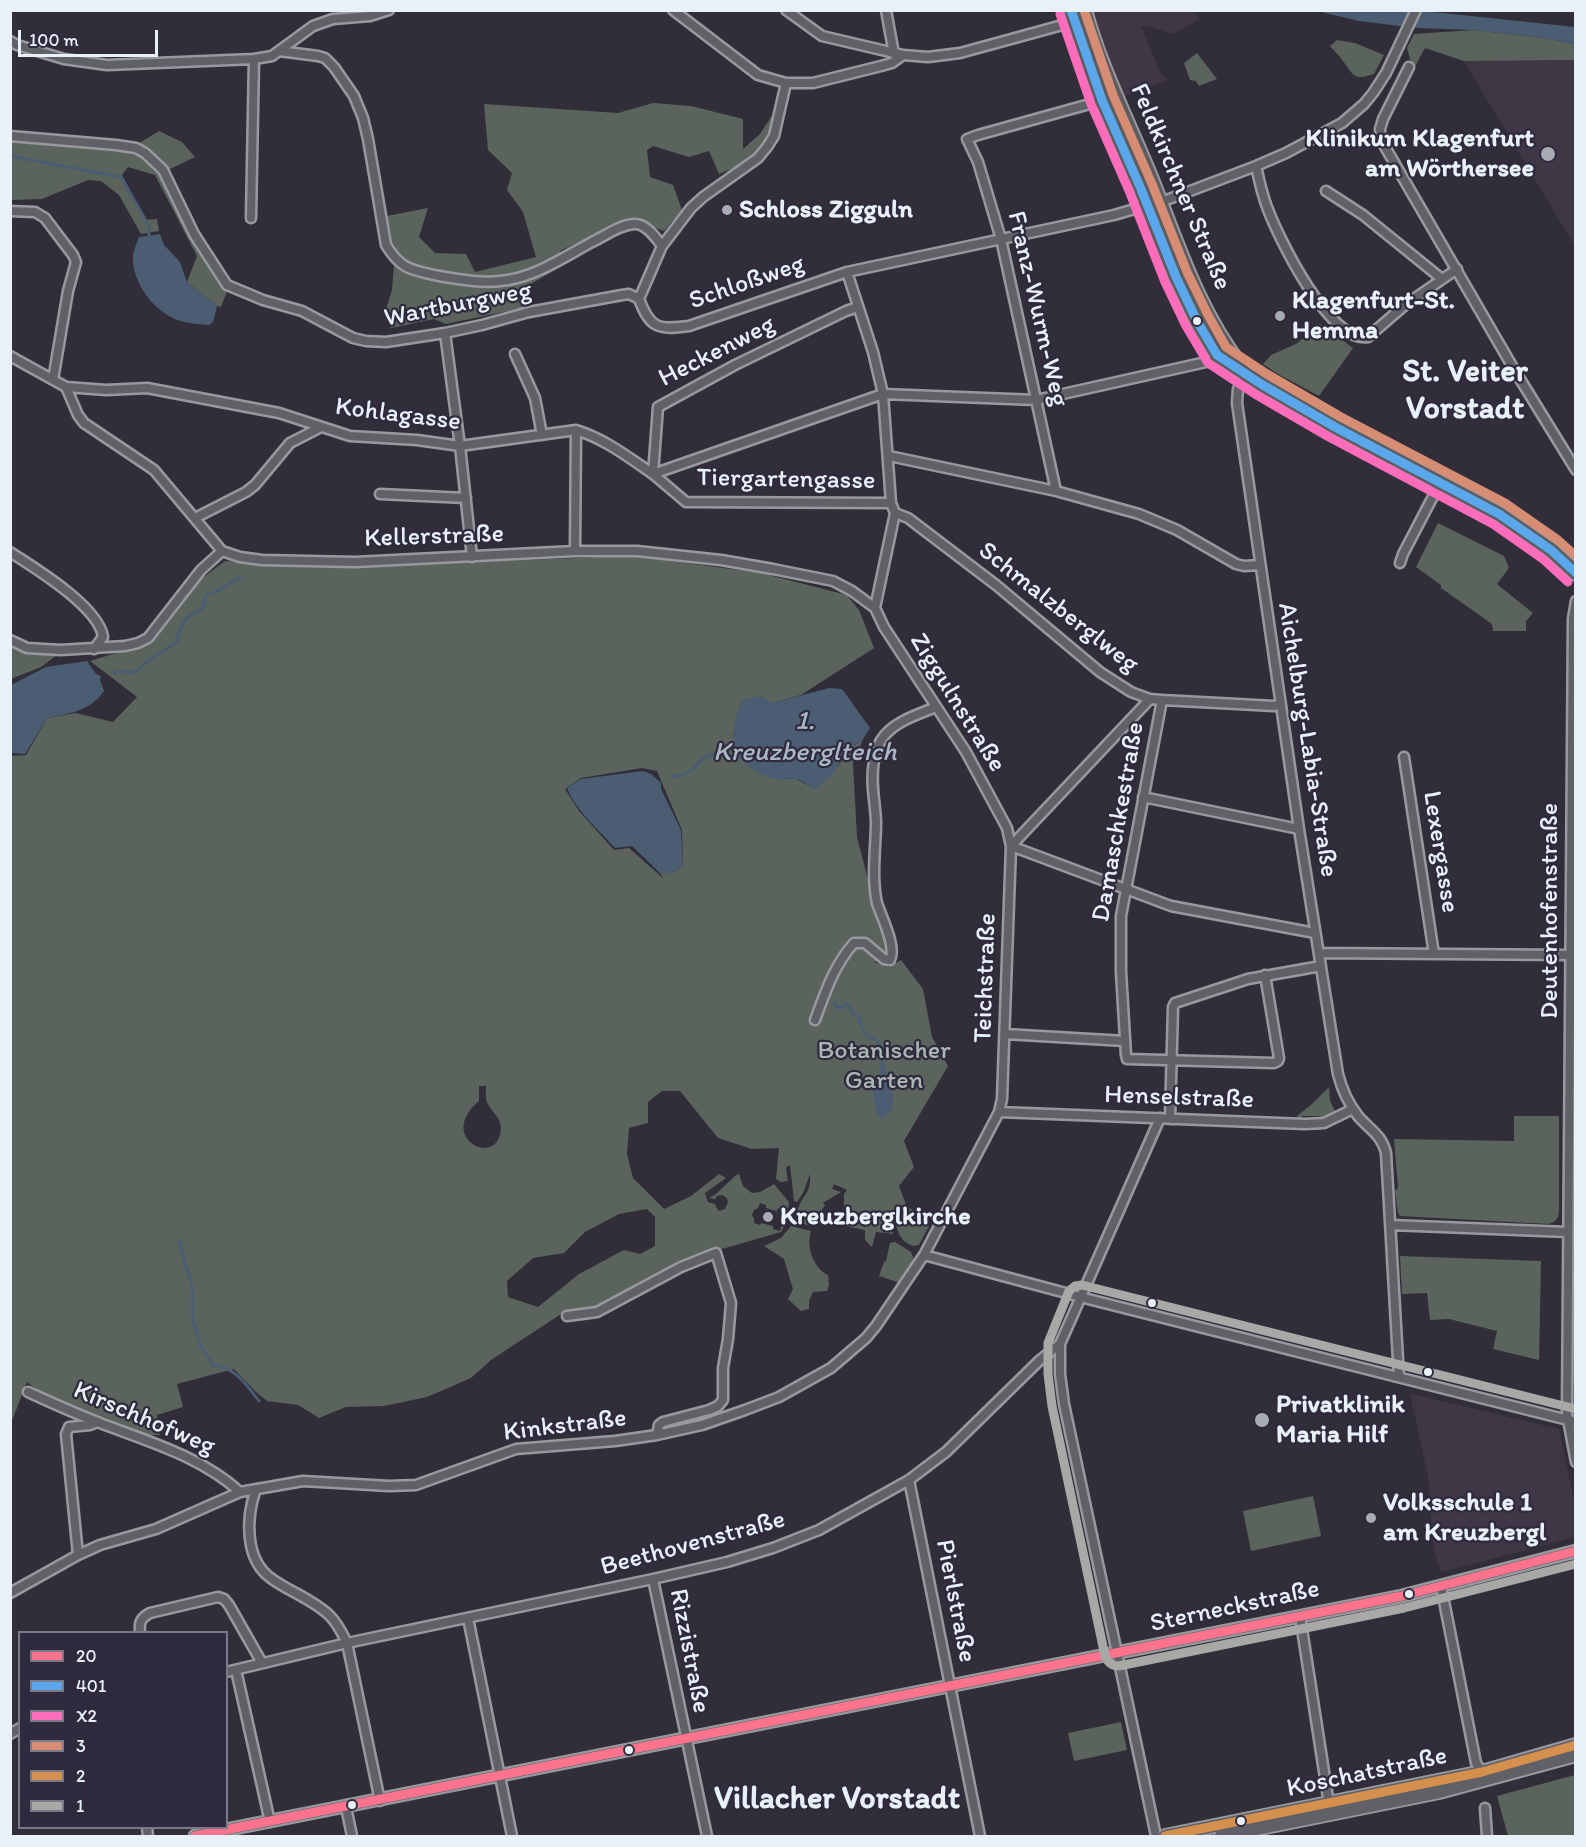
<!DOCTYPE html>
<meta charset="utf-8">
<style>
body{margin:0}
#map{position:relative;width:1586px;height:1847px;overflow:hidden;background:#312e39;font-family:Itim,sans-serif}
canvas{display:block}
.frame{position:absolute;inset:0;border:12px solid #e8f1f8;pointer-events:none}
.legend{position:absolute;left:18px;top:1631px;width:210px;height:198px;box-sizing:border-box;background:#2f2a3d;border:2px solid #797a88;margin:0;padding:8px 10px;list-style:none;font-size:18px;color:#e8f1f8}
.legend li{display:flex;align-items:center;gap:12px;height:30px}
.legend b{width:30px;border:2px solid #797a88}
.scale{position:absolute;left:18px;top:30px;width:140px;height:27px;box-sizing:border-box;border:3px solid #e8f1f8;border-top:0;padding-left:8px;font-size:18px;line-height:21px;white-space:nowrap;color:#e8f1f8;-webkit-text-stroke:4px #2f2a3d;paint-order:stroke}
</style>
<div id="map">
<canvas width="1586" height="1847"></canvas>
<div class="frame"></div>
<ul class="legend">
<li><b style="height:8px;background:#fc738d"></b>20</li>
<li><b style="height:8px;background:#5aa8eb"></b>401</li>
<li><b style="height:8px;background:#fb6dba"></b>X2</li>
<li><b style="height:8px;background:#d68d74"></b>3</li>
<li><b style="height:8px;background:#d6904d"></b>2</li>
<li><b style="height:8px;background:#a8a8a7"></b>1</li>
</ul>
<div class="scale">100 m</div>
</div>
<script>
const ctx = document.querySelector('canvas').getContext('2d');
ctx.lineJoin = 'round';
function fillPath(path, color) { ctx.fillStyle = color; ctx.fill(path, 'evenodd'); }
function strokePath(path, color, width, dash) { ctx.strokeStyle = color; ctx.lineWidth = width; ctx.lineCap = dash ? 'butt' : 'round'; ctx.setLineDash(dash || []); ctx.stroke(path); }
function write(font, color, halo, rows, align = 'center') {
  ctx.font = font + ' Itim,sans-serif'; ctx.lineWidth = 4.5; ctx.setLineDash([]); ctx.textBaseline = 'middle'; ctx.strokeStyle = halo; ctx.fillStyle = color; for (const [text, x, y, turn = 0] of rows) {
    ctx.save(); ctx.translate(x, y); ctx.rotate((+turn || 0) * Math.PI / 180); ctx.textAlign = isNaN(turn) ? turn : align; if (halo) ctx.strokeText(text, 0, 0); ctx.fillText(text, 0, 0); ctx.restore();
  }
}
fillPath(new Path2D(`
 M1094,11H1194L1199,19L1173,34L1146,26H1141L1160,72L1167,80L1122,97L1100,34Z
 M1575,60H1576L1575,246L1464,61Z
 M1412,1394L1559,1429L1575,1504V1537L1442,1572L1440,1571L1433,1546L1429,1481L1411,1398Z`), '#403746');
fillPath(new Path2D(`
 M1473,30L1545,38L1575,44V60L1464,61L1425,48L1413,70L1407,48L1414,34Z
 M1337,40L1355,43L1384,55L1374,74C1354,81 1354,76 1343,61C1339,55 1334,51 1330,46Z
 M1197,53L1217,79L1199,86L1196,81L1190,80L1184,63Z
 M653,103L691,106L743,119V149L760,134L775,111C773,120 772,135 767,143C758,159 735,168 719,174L709,151L689,157L653,146L647,150L650,177L673,185L682,210L664,231L629,218L560,251L562,266L529,285L532,306L446,324L434,319L391,328L385,312L392,290L394,265L387,216L428,208L419,237L435,253L466,254L475,272L536,257L523,212L507,190L512,173L488,150L484,104L618,113Z
 M159,131L182,142L195,157L168,170L204,241L231,281L221,307L217,306L187,282L197,256L155,175L128,167L122,175L145,220L157,219L159,231L141,234L119,195L101,181L88,180L42,199L11,200L10,139L128,150Z
 M1320,324L1353,348L1319,396L1278,374L1263,364L1271,355L1296,344Z
 M1438,523L1504,556L1509,568L1497,584L1533,613L1526,621V631H1493L1492,624L1441,588V585L1416,567Z
 M633,556L761,573L847,595L859,610L874,648L801,695L773,703L733,734L739,757L778,779H796L816,789L839,765L847,751L863,739L853,763L857,837L882,934L890,957L874,962L889,967L901,960L923,989L932,1037L948,1066L904,1141L914,1167L899,1186L907,1207L927,1217L925,1224L929,1226L919,1245L913,1246C900,1241 898,1233 895,1220H890L893,1234L876,1232L872,1247L865,1240V1230L844,1226V1194L847,1190L834,1184L832,1189L841,1192L823,1203L825,1205L817,1218L814,1217L812,1226L795,1222C796,1217 797,1211 799,1206C805,1192 811,1193 810,1174L803,1193L797,1202L794,1201L790,1165L786,1168L788,1181L781,1182L776,1179L779,1148L752,1149L718,1138L680,1091H662L648,1102V1123L629,1128L627,1154L633,1178L664,1209L691,1196L719,1174L726,1178L705,1193L708,1202L715,1204L716,1207L719,1211L725,1209L728,1202L727,1198L722,1195L717,1196L715,1199L709,1198L716,1194L736,1175L739,1174L743,1186L752,1193L760,1192L774,1184L789,1202L787,1218H784L785,1211L778,1208L777,1211L766,1208V1205L760,1203L758,1208L754,1210L752,1215L754,1219V1223L760,1225L761,1223L773,1226V1229L780,1231L782,1224L785,1225L781,1232L687,1259L618,1294L602,1305L561,1314L491,1360L471,1378L427,1397L384,1406L346,1407L319,1418L298,1405L267,1401L256,1392L234,1369L177,1384L183,1407L157,1415L160,1435H146L99,1419L45,1396L27,1382L11,1423V756L26,755L47,718L76,713L113,722L137,697L90,661L149,643L201,579L225,561L359,566ZM642,768L657,771L682,830L683,865L673,873H660L664,879L629,848L614,850L579,811L565,789L581,778ZM479,1086H486C486,1092 485,1099 488,1104C492,1113 501,1117 501,1128C499,1170 435,1138 479,1101ZM647,1209L655,1217V1246L640,1254L624,1250L579,1274L538,1307L508,1297L507,1281L533,1258L564,1253L585,1232L619,1214Z
 M11,648L61,652L41,667L11,679Z
 M1329,1087L1330,1101L1335,1111L1332,1115L1321,1118L1320,1116H1302V1118H1297V1116L1312,1104Z
 M1514,1116H1559V1211L1558,1217L1554,1222L1548,1224L1400,1216L1398,1213L1395,1191L1398,1188L1394,1139L1514,1141Z
 M791,1226L811,1231C806,1246 813,1268 828,1275L829,1285L827,1291L813,1292L809,1301V1309L801,1311L788,1299L793,1289L784,1259L764,1246L781,1238Z
 M895,1242L911,1252L914,1260L900,1283L879,1276L884,1262L886,1261L890,1243Z
 M1400,1256L1541,1261L1539,1360L1493,1349L1497,1331L1449,1319L1430,1320L1427,1293L1402,1294Z
 M1313,1496L1321,1536L1251,1551L1243,1511Z
 M1121,1722L1127,1750L1074,1761L1068,1733Z
 M1575,1775V1836H1508L1497,1796Z`), '#5a645c');
fillPath(new Path2D(`
 M1402,10L1443,13L1575,27V44L1545,38L1473,30L1416,28L1359,21L1317,11Z
 M160,234L164,245L180,262L187,282L217,306L213,322L209,325C200,324 190,324 181,321C155,314 131,282 133,255C134,249 137,243 139,237Z
 M87,661L96,674L101,676L100,680L104,691C89,712 71,713 47,718L25,754L11,753V685L46,667Z
 M829,688L842,689L870,728L863,739L847,751L833,774L816,789C809,786 802,780 795,779C788,778 782,780 776,779C732,767 725,740 742,700L761,696L773,703Z
 M643,771L651,774L661,783V789L681,830L683,865L673,873H660L632,846L615,848C599,830 576,811 567,788L581,779Z
 M881,1057H883C884,1075 906,1106 882,1118L877,1115L872,1089L873,1085L879,1082V1073Z`), '#4b5d73');
strokePath(new Path2D(`
 M10,156L121,177L149,226V235
 M114,673L122,671L135,673L145,663L177,642C180,625 185,615 202,609L206,595C218,593 230,583 241,577
 M673,777C678,775 683,775 687,773C696,769 698,759 710,755C720,752 729,757 739,757
 M834,1003L838,1008H842L845,1004L849,1005L852,1012L859,1017L861,1027L868,1037L875,1039L881,1046L882,1057
 M179,1241L193,1291V1322
 M194,1323L200,1345L213,1365C235,1367 246,1384 259,1401`), '#4b5d73', 3);
const minor = new Path2D(`
 M673,10L758,75L786,83H813L881,66L892,63L903,55L928,57L960,53L1077,21
 M786,10L822,36L903,55
 M886,10L894,54
 M10,41L17,45L64,59L107,65L254,59L272,56L313,26L333,19L370,16L389,10
 M279,51L318,56L325,58L334,67L354,96L363,118L368,139L386,245C401,270 412,270 439,276C462,280 485,284 508,280C538,275 566,256 592,242C605,236 619,225 634,224C646,223 656,238 662,246
 M1409,67L1383,119L1380,129L1381,140L1515,371L1576,470
 M786,83L774,136L767,147L758,158L703,197L691,208L662,246L639,299C650,329 659,330 689,326L847,272L1114,215L1169,199L1256,166L1286,153L1342,123L1364,104L1373,93L1386,73L1416,10
 M10,136L116,145L136,148L145,153L163,170L194,234L227,285L263,300L302,311L353,338L366,341L386,342L445,333L482,325L529,312L622,295L629,294L639,299
 M1256,166C1259,180 1262,194 1267,207C1278,237 1330,344 1368,337L1405,305L1457,269
 M1326,191L1363,215L1442,279
 M10,211L35,212L45,218L73,255L76,262L68,291L53,380
 M251,218L254,59
 M858,307L846,311L735,365L658,407L653,474L686,502L891,503
 M445,333L460,446L472,557
 M515,354L535,398L542,435
 M10,356L66,387L78,415L84,423L154,470L222,551
 M1247,375L1238,389L1237,403L1299,829L1338,1074C1342,1090 1348,1103 1358,1116C1369,1129 1382,1135 1386,1153L1399,1377
 M66,387L106,390L147,388L279,413L350,436L417,440L460,446L576,430C605,439 628,457 653,474L883,394L1036,400L1224,358
 M889,456L1056,491L1139,514L1177,530L1236,564L1244,566L1259,565
 M1056,491L1001,239L978,162L967,139L978,135L1104,100
 M380,494L466,498
 M895,513L908,518L996,585L1100,672L1131,692L1150,699L1162,700L1274,706L1280,704
 M195,518L246,492L255,485L290,443L321,427
 M222,551L240,557L262,560L355,562L575,551H637L721,560L773,569L833,581L852,591L875,608
 M575,551L576,430
 M10,552C35,568 99,607 103,637L94,649
 M1400,563L1403,554L1440,483
 M1576,601L1573,619L1567,1414L1576,1462
 M10,640L27,648L61,650L125,646L138,643L148,638L201,570L222,551
 M1162,700L1121,916V972L1126,1055L1127,1059L1274,1063L1278,1061L1279,1058L1265,975
 M1404,757L1434,954
 M1143,797L1299,829
 M1011,846L1171,906L1315,933
 M1011,846L1150,699
 M1319,953L1570,955
 M815,1020C825,993 834,965 854,943H865L884,959L890,960C897,947 881,916 877,903C871,876 876,848 876,821C875,801 870,781 874,761C876,752 878,743 884,736C896,721 919,714 936,707
 M1005,1034L1125,1041
 M999,1112L1305,1124L1324,1123L1353,1109
 M1170,1119L1173,1007L1175,1003L1248,979L1321,966
 M1391,1225L1568,1232
 M924,1255L1092,1300L1576,1422
 M567,1316L597,1312L681,1267L716,1253L731,1303L728,1339L723,1368V1400L718,1406L709,1410L663,1422L659,1425L657,1435
 M1060,1344V1374L1064,1404L1156,1836
 M28,1392C52,1403 76,1414 100,1423C149,1442 200,1456 240,1492
 M909,1480L980,1836
 M256,1489C246,1517 244,1560 272,1579C290,1592 314,1600 330,1616C338,1624 342,1633 347,1643L380,1801
 M78,1555L66,1434L69,1427L90,1425L98,1422
 M653,1579L707,1836
 M1441,1586L1476,1763L1482,1772
 M10,1593L78,1555L100,1545L156,1529L240,1492L303,1481L389,1486L416,1485L516,1449L615,1441L657,1435L702,1425L745,1410L779,1397L831,1368L866,1338L876,1326L924,1255L999,1112L1002,1099L1011,846L1007,828L966,752L884,627L875,608L895,513L891,503L883,394L873,352L847,272
 M1300,1616L1329,1804
 M468,1618L512,1836
 M140,1632C139,1622 141,1618 150,1613L218,1597L224,1599L229,1605L262,1663
 M236,1670L270,1822
 M226,1672L347,1643L653,1579L727,1562L773,1548L819,1530L909,1480L946,1452L1040,1360L1060,1344L1160,1118
 M10,1734L20,1728
 M346,1807L352,1836
 M1485,1808L1487,1836
 M147,1828L148,1836`);
const tertiary = new Path2D(`
 M195,1836L1402,1596L1576,1551`);
const secondary = new Path2D(`
 M1165,1836L1482,1772L1576,1745
 M1221,1836L1439,1792L1576,1755`);
const primary = new Path2D(`
 M1071,10L1087,60L1102,100L1141,189L1151,217L1176,277L1197,321L1217,355L1261,384L1335,427L1499,514L1551,550L1576,573
 M1084,10C1100,69 1129,125 1152,182C1177,245 1198,312 1241,367`);
strokePath(minor, '#98999f', 13);
strokePath(tertiary, '#98999f', 15);
strokePath(secondary, '#98999f', 16);
strokePath(primary, '#98999f', 18);
strokePath(minor, '#606067', 8);
strokePath(tertiary, '#606067', 10);
strokePath(secondary, '#606067', 12);
strokePath(primary, '#5d5c61', 14);
strokePath(new Path2D(`
 M195,1836L1402,1596L1576,1551`), '#fc738d', 9);
strokePath(new Path2D(`
 M1071,10L1102,100L1141,189L1176,277L1197,321L1217,355L1261,384L1335,427L1499,514L1551,550L1576,573`), '#5aa8eb', 9);
strokePath(new Path2D(`
 M1060,14L1091,104L1130,193L1165,282L1186,326L1208,363L1255,394L1329,437L1493,524L1543,559L1568,582`), '#fb6dba', 9);
strokePath(new Path2D(`
 M1084,10L1113,95L1152,184L1187,272L1208,315L1226,347L1267,374L1341,417L1505,503L1558,540L1576,556`), '#d68d74', 9);
strokePath(new Path2D(`
 M1165,1836L1482,1772L1576,1745`), '#d6904d', 9);
strokePath(new Path2D(`
 M1576,1409L1082,1285L1075,1286L1069,1291L1048,1343V1374L1052,1406L1105,1656C1108,1663 1112,1666 1119,1666L1404,1608L1576,1564`), '#a8a8a7', 9);
for (const [x, y, r, color] of [
 [1548,154,8,"#a8adb5"],
 [727,210,6,"#a8adb5"],
 [1280,316,6,"#a8adb5"],
 [1197,321,5,"#e8f1f8"],
 [768,1217,6,"#a8adb5"],
 [1152,1303,5,"#e8f1f8"],
 [1428,1372,5,"#e8f1f8"],
 [1262,1420,8,"#a8adb5"],
 [1371,1518,6,"#a8adb5"],
 [1409,1594,5,"#e8f1f8"],
 [629,1750,5,"#e8f1f8"],
 [352,1805,5,"#e8f1f8"],
 [1241,1821,5,"#e8f1f8"]
]) { const dot = new Path2D(); dot.arc(x, y, r, 0, 2 * Math.PI); ctx.fillStyle = color; ctx.fill(dot); strokePath(dot, '#2f2a3d', 2); }
write('bold 26px', '#e8f1f8', '#2f2a3d', [
 ["Klinikum Klagenfurt",1534,139,"right"],
 ["am Wörthersee",1534,169,"right"],
 ["Schloss Zigguln",739,210],
 ["Klagenfurt-St.",1292,301],
 ["Hemma",1292,331],
 ["Kreuzberglkirche",780,1217],
 ["Privatklinik",1276,1405],
 ["Maria Hilf",1276,1435],
 ["Volksschule 1",1383,1503],
 ["am Kreuzbergl",1383,1533]
], 'left');
write('26px', '#e8f1f8', '#2f2a3d', [
 ["Feldkirchner Straße",1180,187,67],
 ["Schloßweg",747,283,-19],
 ["Wartburgweg",458,305,-11],
 ["Franz-Wurm-Weg",1037,309,77],
 ["Heckenweg",717,352,-27],
 ["Kohlagasse",398,415,7],
 ["Tiergartengasse",786,480,1],
 ["Kellerstraße",434,537,-2],
 ["Schmalzberglweg",1058,608,38],
 ["Ziggulnstraße",957,703,58],
 ["Aichelburg-Labia-Straße",1307,740,81],
 ["Damaschkestraße",1119,822,-80],
 ["Lexergasse",1440,852,81],
 ["Deutenhofenstraße",1550,911,-90],
 ["Teichstraße",986,978,-88],
 ["Henselstraße",1179,1098,2],
 ["Kirschhofweg",144,1419,23],
 ["Kinkstraße",565,1426,-7],
 ["Beethovenstraße",693,1544,-15],
 ["Pierlstraße",955,1601,79],
 ["Sterneckstraße",1235,1607,-12],
 ["Rizzistraße",689,1651,79],
 ["Koschatstraße",1367,1773,-12]
]);
write('26px', '#abb6b4', '#2f2a3d', [
 ["Botanischer",884,1051],
 ["Garten",884,1081]
]);
write('italic 27px', '#aab8c5', '#2f2a3d', [
 ["1.",805,722],
 ["Kreuzberglteich",805,753]
]);
write('bold 32px', '#e8f1f8', '#2f2a3d', [
 ["St. Veiter",1465,373],
 ["Vorstadt",1465,410],
 ["Villacher Vorstadt",837,1800]
]);
</script>
